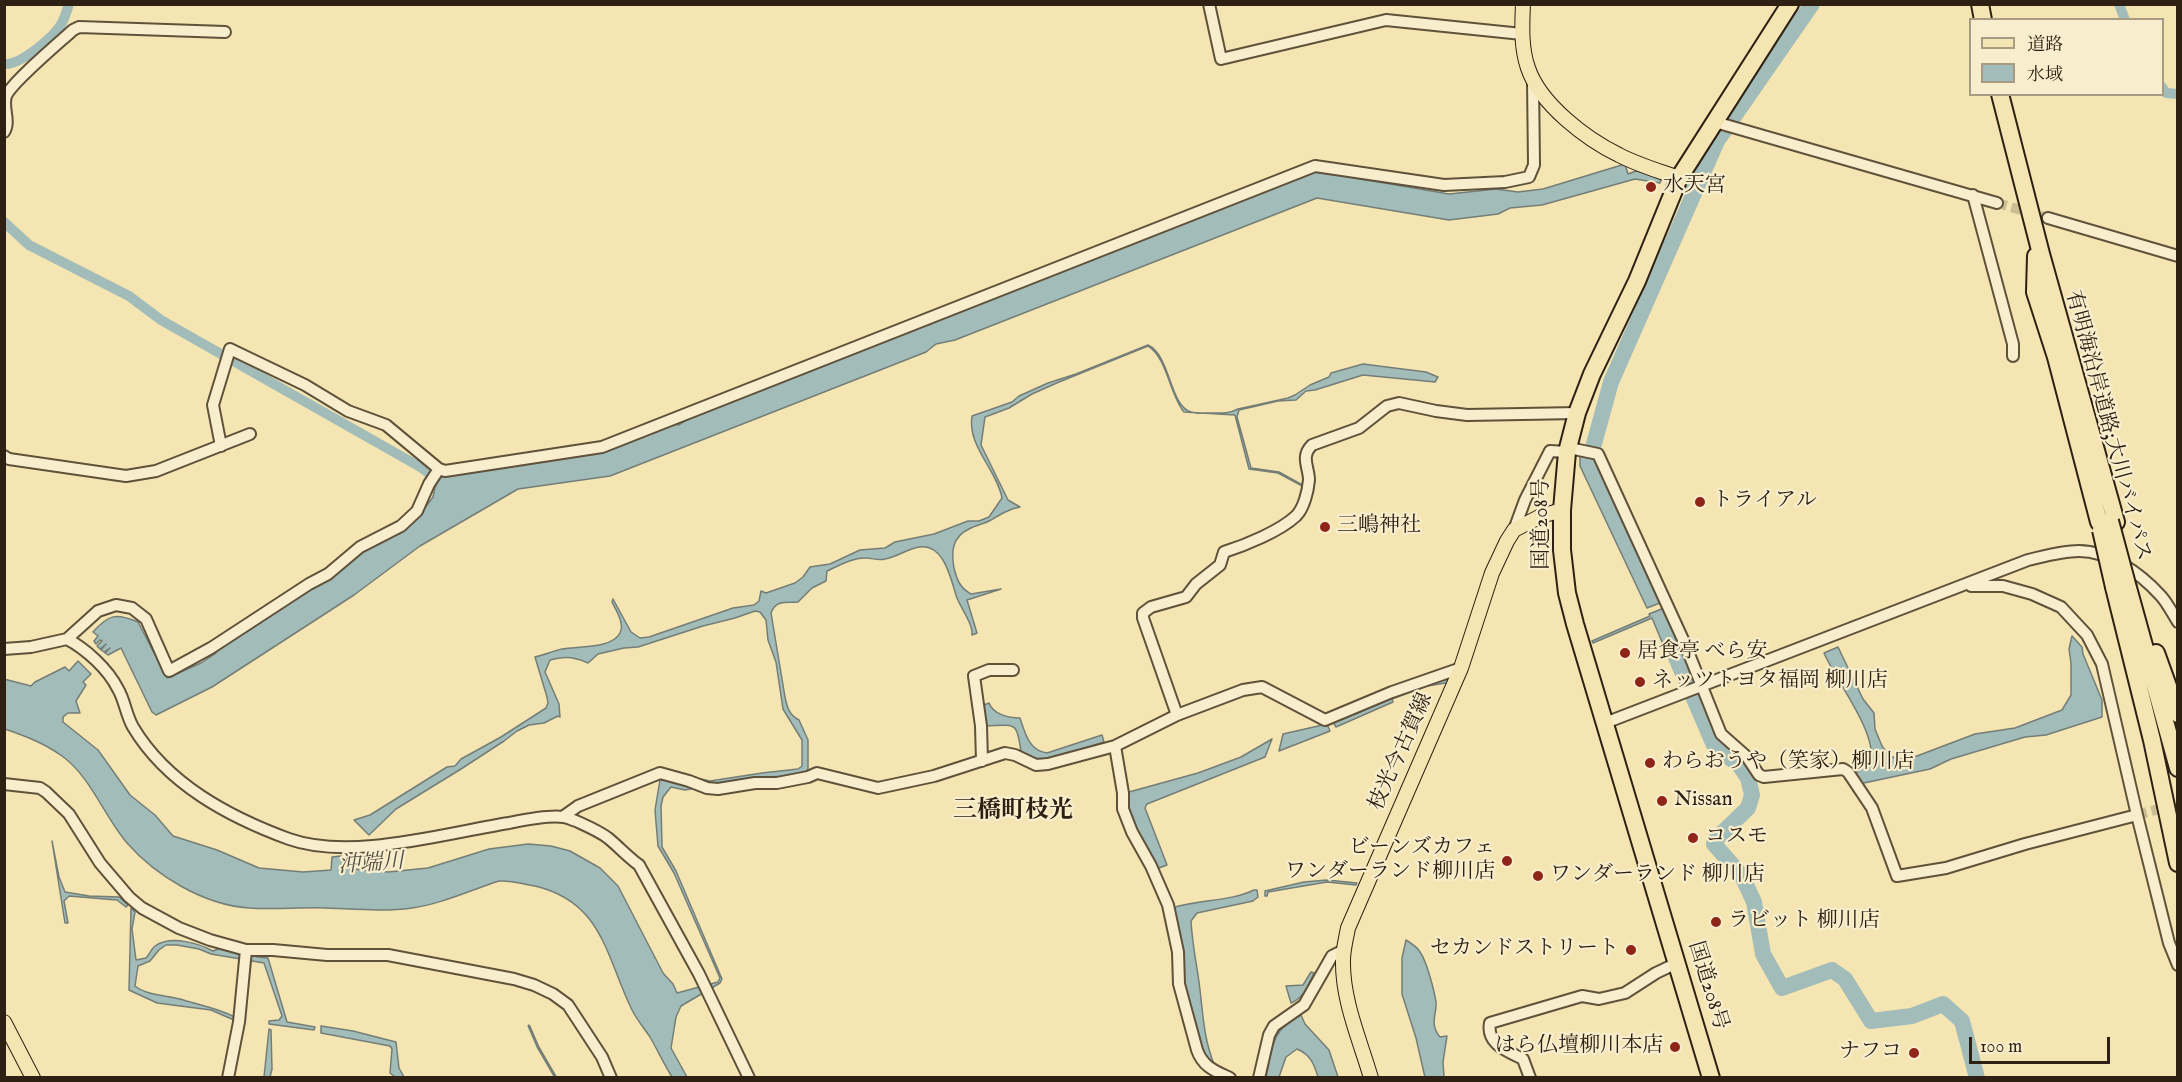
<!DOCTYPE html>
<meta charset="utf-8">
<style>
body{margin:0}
#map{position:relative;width:2182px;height:1082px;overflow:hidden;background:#f4e5b2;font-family:"IM FELL English","Noto Serif JP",serif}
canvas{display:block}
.frame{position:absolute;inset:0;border:6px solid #2e2013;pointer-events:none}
.legend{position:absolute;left:1969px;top:18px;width:195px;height:78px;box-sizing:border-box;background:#f8eecd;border:2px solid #a79c83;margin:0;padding:8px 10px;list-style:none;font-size:18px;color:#2e2013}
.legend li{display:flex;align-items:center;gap:12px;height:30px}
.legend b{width:30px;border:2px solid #a79c83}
.scale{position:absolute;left:1969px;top:1037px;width:141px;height:27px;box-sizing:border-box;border:3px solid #2e2013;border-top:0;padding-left:8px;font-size:18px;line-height:21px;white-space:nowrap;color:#2e2013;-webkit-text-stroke:4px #f8eecd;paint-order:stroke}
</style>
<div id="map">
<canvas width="2182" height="1082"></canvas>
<div class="frame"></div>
<ul class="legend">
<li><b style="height:8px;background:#f4e5b2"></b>道路</li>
<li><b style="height:16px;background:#a2bcb9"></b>水域</li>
</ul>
<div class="scale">100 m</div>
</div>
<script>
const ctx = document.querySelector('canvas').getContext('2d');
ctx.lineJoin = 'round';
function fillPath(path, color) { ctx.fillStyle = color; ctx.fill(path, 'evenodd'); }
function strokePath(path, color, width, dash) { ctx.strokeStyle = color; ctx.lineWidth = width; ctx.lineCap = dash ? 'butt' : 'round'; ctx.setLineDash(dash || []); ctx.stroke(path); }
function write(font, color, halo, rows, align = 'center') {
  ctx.font = font + ' "IM FELL English","Noto Serif JP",serif'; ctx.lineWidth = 4.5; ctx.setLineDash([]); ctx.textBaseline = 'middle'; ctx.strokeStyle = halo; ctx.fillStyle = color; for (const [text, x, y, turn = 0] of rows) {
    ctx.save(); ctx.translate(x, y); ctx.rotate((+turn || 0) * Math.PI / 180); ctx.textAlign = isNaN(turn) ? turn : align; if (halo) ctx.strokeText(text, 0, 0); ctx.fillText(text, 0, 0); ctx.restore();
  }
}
const water = new Path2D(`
 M1625,164L1628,174L1636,171L1662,176L1660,183L1635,179L1542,205L1510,208L1498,214L1449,220L1317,198L955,340L936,344L926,352L610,476L518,489L420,546L354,595L212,687L156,715L152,712L121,648L108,655L105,653L110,648L104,652L101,650L106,644L100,649L97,646L102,641L100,640L96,644L94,641L98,636L93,632C109,614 116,613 138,622L167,678L201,663L216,653L215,650L304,590L325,581L351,562L360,551L397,534L418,517L433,497L435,487L442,477L454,473L532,462L671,424L679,425L688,419L918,326L929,325L947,315L1314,171L1449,194L1496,189L1518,192L1543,189Z
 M1148,345C1171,356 1169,405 1191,412C1197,414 1204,413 1210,413C1220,413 1229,414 1238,409L1288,398L1295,395L1310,385L1329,377L1331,373L1363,364L1426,372L1438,377L1435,382L1363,375L1315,390L1306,391L1296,400L1278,401L1239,410L1237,417L1251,468L1279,472L1306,487V488L1278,473L1249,469L1235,415L1184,412C1170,396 1167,357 1148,346L1059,382L1032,394L1009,408L985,417L981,445L1008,500L1020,507C1009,509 1001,514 991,520C984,524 976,525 969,529C952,537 951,552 954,568C957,580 960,588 971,594L1001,589L967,600L977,633L972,635C973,624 962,610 957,598C951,581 945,543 919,547C907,549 897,557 885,559C878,561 873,558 866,558C854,557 838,566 827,571L826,581L812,588L798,602C787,603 776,599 771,613L785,697C787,707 789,715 799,720L808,740V770L796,776L759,777L685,790L671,787L663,797L661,806L662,847L676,871L722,979L720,983L681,1006L676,1017L671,1048L687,1077H672C664,1064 658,1051 650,1037C644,1028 637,1020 632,1010C606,957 603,902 535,886C523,884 511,880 499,881C471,890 441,904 412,908C384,912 354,909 326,908C300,907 274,910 249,908C204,905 156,876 127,843C104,816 91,777 62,756C44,743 25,736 5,729L4,679L31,686L35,682L65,667L69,671L78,661L91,674L83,682L86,685L76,701L80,713H68L63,717V722L98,750L130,795L155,815L173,836L217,850L259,868L303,872L331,870L332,857L341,856L343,868L388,872L428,868L489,849L528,844L551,846L570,851L600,868L618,886L663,973L673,984L677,993L718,982L720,978L674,873L658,846L655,810L660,780L674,781L689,787L701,779L710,781L762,773L798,769L802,766V740L783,709L776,662L768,640L766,620L760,612L755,611L735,618L703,626L638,647L624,648L598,654L588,663C576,657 562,656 550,660L545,672L559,704L560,717L558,716L544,723L529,725L517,731L504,741L461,769L396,809L369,835L354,820L370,815L447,767L455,766L461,759L501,737L546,708L548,703L547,697L535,657C544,655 553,651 562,649C577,646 612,649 620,633C625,624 616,610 612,602L613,599L631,632L640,638L649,637L733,608L754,605L759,601L761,591L766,593L795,583L803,577L810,567L830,564L860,550L885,548L895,542L934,534L968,521H979L989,517L1002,498C997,470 967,446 972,416L1012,402L1019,396L1048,383L1076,374Z
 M1580,455L1596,458L1660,603L1647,608L1580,466Z
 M1664,608L1691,675L1678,680L1652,618L1593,643L1592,641L1650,616L1649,614Z
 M2072,636L2082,647L2083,654L2102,700V717L2046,735L2025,737L1951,759L1930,769L1859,784L1855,774L1871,760C1876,731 1836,681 1824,653L1838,647L1863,699L1874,713L1875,729L1882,746L1888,754L1896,759H1909L1975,734L2015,728L2062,710L2071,695V663L2069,649Z
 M1450,679L1448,685L1446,683L1427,686L1392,699L1393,702L1336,727L1333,722L1426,682Z
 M989,703C993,714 1008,718 1020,718C1025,733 1029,751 1047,753L1102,735L1104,742L1049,760H1038L1021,752C1017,720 1015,725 985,726L984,705Z
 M1327,724L1330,731L1279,751L1283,734Z
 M1272,739L1265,757L1147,804L1145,808L1167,865L1156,869L1126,807L1129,792L1198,773L1241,757Z
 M52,841L59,877L65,892L89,896L119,897L128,905L126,907L117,900L69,896L64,901L68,923H65Z
 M1327,880L1357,883L1356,885L1327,882L1268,892L1267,896H1265V891L1304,882Z
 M1254,890H1257L1258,897L1253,901L1197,913L1191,921C1192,942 1196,961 1199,982C1203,1011 1203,1037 1214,1064L1204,1056L1183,991L1184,954L1172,908C1199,899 1229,902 1254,890Z
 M131,908L135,912L132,929L136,960L146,958C150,954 151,949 155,946C171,935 198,943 213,951L223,947L258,957L268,958L287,1022L315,1027L314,1030L269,1024V1021L279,1020L282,1016L264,963L211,954L199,949L177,945H166L159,950L150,961L138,966L135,986C148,996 166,995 180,999C199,1005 217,1008 235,1017L234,1020L211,1010L157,1003L129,990Z
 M1406,940C1411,943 1417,947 1420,952C1427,962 1434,990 1436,1002C1437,1014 1429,1024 1440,1037L1447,1036L1443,1062L1444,1077H1425L1424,1073L1416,1038L1402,994V958Z
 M1311,972L1314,973C1308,985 1304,998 1291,1003L1286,986L1303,985Z
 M1301,1015L1305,1024L1329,1050L1338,1077H1318C1314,1064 1311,1055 1297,1049L1286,1057L1279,1077L1266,1078C1272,1048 1271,1029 1301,1015Z
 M321,1026L353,1031L396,1042L399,1068L404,1077H395L390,1073L392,1049L390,1046L321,1033Z
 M269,1029L271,1030L272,1069L270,1077H264Z`);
fillPath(water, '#a2bcb9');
strokePath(water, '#747e77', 1.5);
strokePath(new Path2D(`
 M529,1026L538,1047L556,1078`), '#747e77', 3);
strokePath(new Path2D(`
 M2119,4L2125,20
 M4,64C21,65 54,37 62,23C65,17 67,10 69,4
 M2162,87L2166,93L2178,94
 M1687,185L1696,187
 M4,222L29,245L129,296L161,320L422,468L451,490`), '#a2bcb9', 10);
strokePath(new Path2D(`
 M1591,467L1589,462L1611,382L1717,141L1812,4
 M1676,657L1714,745L1740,766L1748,778L1752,795L1748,808L1715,840L1714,844L1742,876L1754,902L1763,954L1782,988L1832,970L1845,979L1871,1021L1912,1016L1943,1004L1962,1021L1977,1078`), '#a2bcb9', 16);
strokePath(new Path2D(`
 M1997,203L2048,218
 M2137,815L2178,804`), '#ccbe92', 10, [10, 5]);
const minor = new Path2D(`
 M1209,4L1221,59L1386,20L1522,34
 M1715,122L1997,203
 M4,132C11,121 2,108 6,96C12,82 60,42 73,30L79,27L225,32
 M1973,195L2013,344V356
 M2048,218L2178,256
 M221,446L213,405L230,349L305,385L348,411L386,425L439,469L445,471L602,447L1315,166L1444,185L1505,182L1529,177L1534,165L1533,80
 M4,456L9,459L126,476L156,471L250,434
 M1514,530L1525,500L1550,451L1567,452L1574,449L1598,454L1685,644L1721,734L1747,757L1759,775L1764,777L1843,769L1848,772L1872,808L1897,876L1946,868L2025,844L2137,815
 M1971,586H2003L2032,594L2061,607L2087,635L2102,664L2137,815L2169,943L2178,965
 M67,639C86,649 108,669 118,689C125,701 126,715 133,727C167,784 229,817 289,839C351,861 445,833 509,823C524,820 548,815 563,817C567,817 572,820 576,821C587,826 599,831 608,838C619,847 628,857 639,865L699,974L749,1078
 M4,649L31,647L67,639L98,611L116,605L132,608L146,619L169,671L211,648L309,584L328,574L360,547L401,526L417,511L429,484L439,469
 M1177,715L1143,618V613L1151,607L1186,597L1196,584L1220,565L1224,552C1246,545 1280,531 1296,516C1304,508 1308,491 1309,480C1309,467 1300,457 1312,445L1359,428L1387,406L1399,403L1436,411L1467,415L1577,413
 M1605,723L2028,560C2045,556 2062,551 2079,551C2109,551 2140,573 2160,595C2167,602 2172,613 2178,622
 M1115,746L1123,793V809L1132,832L1151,866L1168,905L1178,952L1179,984L1197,1050C1203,1067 1215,1071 1230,1078
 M982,761L981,726L974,676L989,670H1013
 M4,784L40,788L46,792L69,814L100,863L129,897L142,908L179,928L210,940L246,950H273L327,955H388L514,979L534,985L553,994L568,1005L602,1057L611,1078
 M564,816L578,806L660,773L689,781L707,788L718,789L755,783H777L808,777L817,773L878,788L934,776L1005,753L1015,755L1036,765L1048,764L1115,746L1177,715L1243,690L1262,687L1325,720L1392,692L1461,668
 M228,1078L239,1022L246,950
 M1259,1078L1269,1035L1274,1026L1304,1005L1332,956L1344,950
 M1530,1078L1523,1059C1507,1051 1486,1044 1490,1023L1582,996L1599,999L1625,993L1656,973L1677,963`);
const major = new Path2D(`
 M1523,4C1522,26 1521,48 1528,68C1540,104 1586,139 1619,155C1638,165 1659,171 1679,178
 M4,1022L33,1078
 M1371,1078C1360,1040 1342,1000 1343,960C1343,950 1346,939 1348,928L1461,668L1492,573L1507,541L1514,530L1541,516L1562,510`);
const highway = new Path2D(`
 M1980,4L1983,20
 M2000,94L2041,254L2116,522
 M2036,256L2035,292L2056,357L2099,522
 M2114,587L2152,740L2178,863
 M2128,588L2178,768
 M2156,653L2178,714
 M1711,1078L1575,624L1567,593L1562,550V510L1567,452L1577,413L1592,374L1637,281L1679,178L1790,4`);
strokePath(minor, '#60513b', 14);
strokePath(major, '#2e2013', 16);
strokePath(highway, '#2e2013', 20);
strokePath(minor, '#f8eecd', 10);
strokePath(major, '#f4e5b2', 14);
strokePath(highway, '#f4e5b2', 16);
const highwayBridge = new Path2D(`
 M2110,521L2128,588
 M2101,530L2114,587`);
strokePath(highwayBridge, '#2e2013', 20, []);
strokePath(highwayBridge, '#f4e5b2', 16);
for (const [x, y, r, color] of [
 [1651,187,6,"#8f2418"],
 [1700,502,6,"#8f2418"],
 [1325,527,6,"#8f2418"],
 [1625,653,6,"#8f2418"],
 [1640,682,6,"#8f2418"],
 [1650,763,6,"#8f2418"],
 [1662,801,6,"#8f2418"],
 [1693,838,6,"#8f2418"],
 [1507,861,6,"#8f2418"],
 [1538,876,6,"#8f2418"],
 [1716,922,6,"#8f2418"],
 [1631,950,6,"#8f2418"],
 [1675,1047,6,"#8f2418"],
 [1914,1053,6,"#8f2418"]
]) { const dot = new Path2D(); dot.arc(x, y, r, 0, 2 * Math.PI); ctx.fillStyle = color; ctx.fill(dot); strokePath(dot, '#f8eecd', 2); }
write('21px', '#2e2013', '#f8eecd', [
 ["水天宮",1663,187],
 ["トライアル",1712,502],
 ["三嶋神社",1337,527],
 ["居食亭 べら安",1637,653],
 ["ネッツトヨタ福岡 柳川店",1652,682],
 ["わらおうや（笑家）柳川店",1662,763],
 ["Nissan",1674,801],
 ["コスモ",1705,838],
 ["ビーンズカフェ",1495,849,"right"],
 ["ワンダーランド柳川店",1495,873,"right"],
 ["ワンダーランド 柳川店",1550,876],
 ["ラビット 柳川店",1728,922],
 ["セカンドストリート",1619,950,"right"],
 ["はら仏壇柳川本店",1663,1047,"right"],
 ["ナフコ",1902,1053,"right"]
], 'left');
write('21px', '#2e2013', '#f8eecd', [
 ["有明海沿岸道路;大川バイパス",2107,426,75],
 ["国道208号",1543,524,-90],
 ["枝光今古賀線",1402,752,-66],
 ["国道208号",1707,986,73]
]);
write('italic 22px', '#514f45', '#f8eecd', [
 ["沖端川",371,865,-4]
]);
write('bold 24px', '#2e2013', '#f8eecd', [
 ["三橋町枝光",1013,812]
]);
</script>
